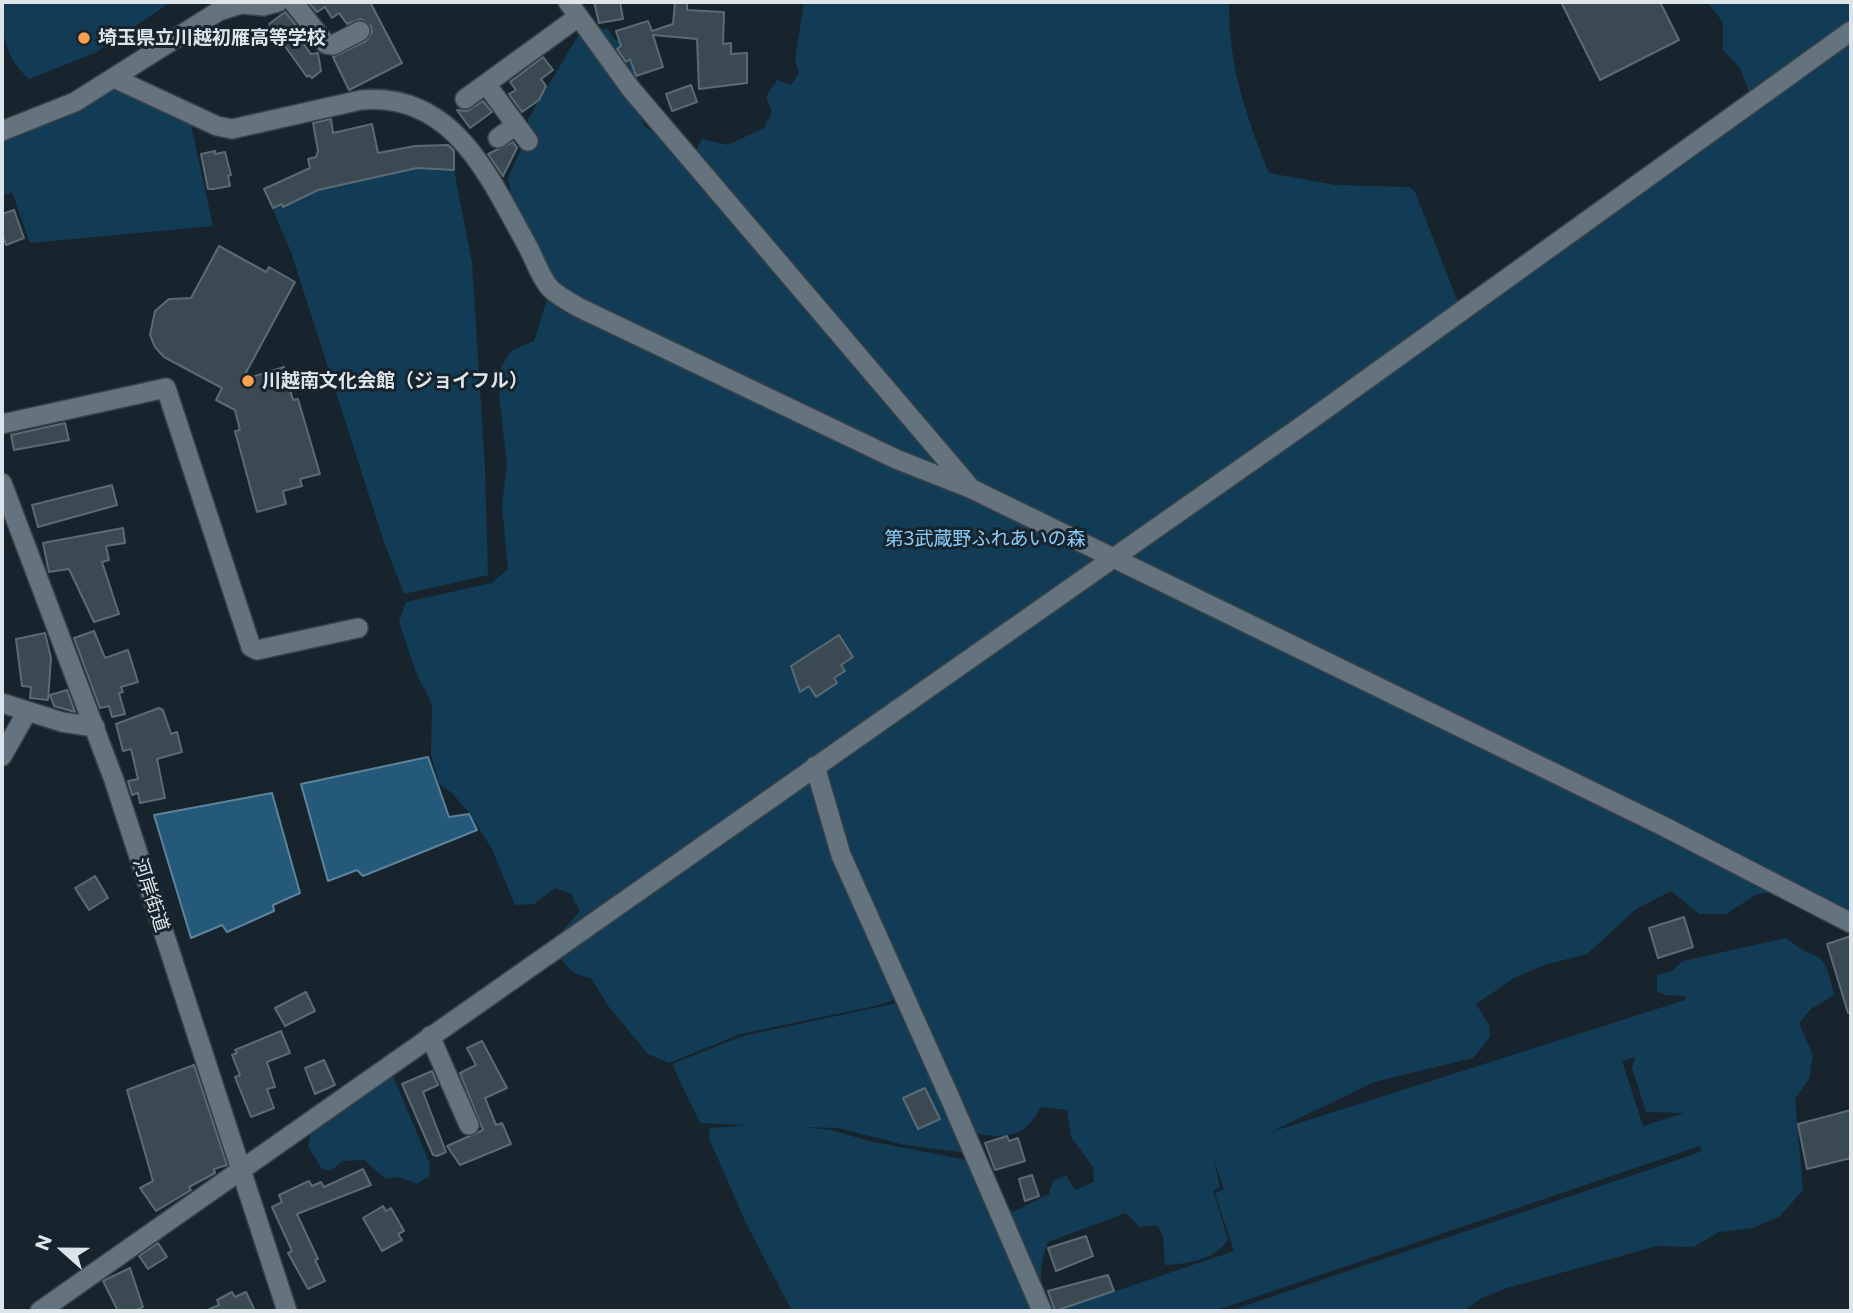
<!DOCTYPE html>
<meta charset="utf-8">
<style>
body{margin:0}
#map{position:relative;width:1853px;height:1313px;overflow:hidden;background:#18242d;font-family:Commissioner,sans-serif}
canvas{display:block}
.frame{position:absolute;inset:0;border:4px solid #dde5eb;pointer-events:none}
.north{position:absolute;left:28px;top:1215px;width:70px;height:70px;-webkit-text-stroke:5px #18242d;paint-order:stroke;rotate:291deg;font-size:19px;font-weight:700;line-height:28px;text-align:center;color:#dde5eb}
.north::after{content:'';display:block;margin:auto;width:24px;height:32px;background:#dde5eb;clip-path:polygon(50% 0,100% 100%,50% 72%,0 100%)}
</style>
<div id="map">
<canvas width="1853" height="1313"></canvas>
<div class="frame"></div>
<div class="north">N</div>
</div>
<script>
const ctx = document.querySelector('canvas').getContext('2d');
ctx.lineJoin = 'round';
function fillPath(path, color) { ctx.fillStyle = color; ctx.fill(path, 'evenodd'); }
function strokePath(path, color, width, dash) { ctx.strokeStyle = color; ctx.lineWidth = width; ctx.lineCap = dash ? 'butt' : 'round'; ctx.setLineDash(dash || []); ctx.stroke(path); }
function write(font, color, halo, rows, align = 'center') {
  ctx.font = font + ' Commissioner,"Noto Sans JP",sans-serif'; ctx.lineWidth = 6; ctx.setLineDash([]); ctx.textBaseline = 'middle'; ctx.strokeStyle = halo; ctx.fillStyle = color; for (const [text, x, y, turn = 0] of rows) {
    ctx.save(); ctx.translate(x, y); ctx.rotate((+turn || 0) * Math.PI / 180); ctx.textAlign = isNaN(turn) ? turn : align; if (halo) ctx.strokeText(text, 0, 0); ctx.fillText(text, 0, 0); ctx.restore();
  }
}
fillPath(new Path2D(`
 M2,2H171L95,53L29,79C4,57 2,33 2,2Z
 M804,2H1229C1228,63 1246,117 1269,173L1335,185L1409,187L1415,192L1463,315L1851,42V916L1804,889L1757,894L1726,914H1699L1671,891L1636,909L1587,954L1544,965L1514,978L1476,1004L1489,1025L1490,1037L1473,1058L1374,1082L1271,1132L1685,1000V996L1665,995L1657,991V975L1672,971L1683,961L1786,938C1819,966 1823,942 1834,995L1811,1009L1799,1023L1813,1056L1809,1079L1795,1099L1803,1190L1780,1216L1753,1228L1719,1232L1693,1247L1657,1246L1507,1288L1480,1299L1464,1311H1229L1663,1165L1702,1151L1700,1146L1214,1311H1057L1234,1251L1215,1193L1224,1189L1214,1160L1220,1187L1213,1191L1228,1239C1217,1260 1186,1264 1165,1265L1163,1236L1157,1225L1140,1227L1126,1213L1048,1242C1038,1267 1039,1286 1048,1311H792L746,1223L709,1138L710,1128L749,1125L700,1123L672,1064L743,1036L902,1002L968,1153L905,1145L838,1128L804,1127L831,1130L869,1141L972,1161L1003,1217L1049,1194L1053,1181L1066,1175L1075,1190L1094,1182L1093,1167L1071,1137L1067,1110L1041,1107C1025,1138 1006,1139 973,1133L909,995L875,1006L740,1034L669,1063L648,1054L609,1007L591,978C568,975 562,960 552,942L580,911L571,894L555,888L534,904L515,905L492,849L470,814L452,793L439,784L431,755L432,704L417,675L399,622L406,602L492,583L508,569L502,505L507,464L499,396L501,367L511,351L534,341L547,300L539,250L512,199L508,178L529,131L528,119L581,31L608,29L614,39L622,43L636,68L637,103L644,126L677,147L689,163L702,139L728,145L764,128L772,112L766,97L777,80L791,85L799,73L795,60ZM1635,1057L1632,1068L1646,1112L1684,1113L1643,1126L1622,1061Z
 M1707,2H1851V26L1751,96L1740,68L1723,50V22Z
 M117,89L191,125L213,226L30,243L12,192L2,196V138L85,106Z
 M454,145V170L472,263L485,470L488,575L404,594L384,542L291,252L264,189C324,162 389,146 454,145Z
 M384,1076H393L430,1164L429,1176L417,1184L399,1177L386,1179L364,1160L342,1161L331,1171L322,1169L308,1147L313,1125Z`), '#123c55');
const water = new Path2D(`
 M428,757L449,817L469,814L477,830L363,876L357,870L328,881L301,784Z
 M272,793L300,893L273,905L274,911L227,932L222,925L191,938L154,815Z`);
fillPath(water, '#255979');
strokePath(water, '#5c839b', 2);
const building = new Path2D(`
 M308,2H370L402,63L349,90L333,57L366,41L372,32L371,26L361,19L347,24L339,13L332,18L325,7L317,12Z
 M594,2H620L623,19L599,23Z
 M675,2H687V10L724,12L723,44L731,43V54L747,53V83L699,89L697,39L653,35L663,67L636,76L630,59L626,62L617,49L621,46L616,31L648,21L652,31L673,24Z
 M1561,2H1660L1679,40L1600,80Z
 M285,12L299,29L295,32L311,54L318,53L321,71L312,78L309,75L307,77L269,24Z
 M543,57L553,70L541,79L546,86L539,100L522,112L509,94L516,90L510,82Z
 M691,85L697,102L672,111L666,94Z
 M483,101L492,112L470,128L457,110L467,111Z
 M331,119L333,133L372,124L378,153L415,146L448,145L454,151V170L417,168L318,190L283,207L282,204L273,208L264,189L310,168L308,159L316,157L318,151L313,123Z
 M513,142L517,148L503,176L488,154Z
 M215,151V154L225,152L231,175L228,176L230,186L213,189H208L201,154Z
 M14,210L24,238L6,245L2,234V214Z
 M219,246L266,272L269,267L295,282L242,380L284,367L293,400L298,399L320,474L300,479L302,486L283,491L286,504L257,512L235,431L240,430L235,410L216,400L222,388L164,357L155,347L150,335L155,311L169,299L191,298Z
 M65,423L69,440L14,450L11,435Z
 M112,485L117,505L38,527L32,505Z
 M123,528L125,543L106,546L109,560L102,562L119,614L94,622L69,569L49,572L43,543Z
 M94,631L105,658L128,650L138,682L121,687L123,692L119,693L125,714L112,717L109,706L100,708L74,638Z
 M45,633L51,658L48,700L30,698L31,687L22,686L16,639Z
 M839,635L853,657L841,665L845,671L834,678L837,683L816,697L809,686L800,692L791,666Z
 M67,690L75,712L54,706L50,695Z
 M159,708L163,710L171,734L177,732L182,752L157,759L165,798L140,803L138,793L132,795L128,781L138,779L131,749L123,751L116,724Z
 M95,876L108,898L89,910L75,888Z
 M1684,917L1693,947L1658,958L1649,928Z
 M1851,936V1012L1848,1013L1827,944Z
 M306,992L315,1011L285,1026L275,1008Z
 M281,1031L290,1053L267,1062L275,1087L267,1089L274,1108L251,1117L235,1077L240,1075L232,1055L237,1053L235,1050Z
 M482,1041L507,1088L485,1098L496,1125L502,1123L511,1144L460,1165L447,1146L483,1130L460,1073L476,1065L467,1048Z
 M324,1060L335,1085L315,1094L305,1068Z
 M194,1065L227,1165L214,1169L215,1173L189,1187L191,1190L156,1211L140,1188L153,1181L127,1090Z
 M432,1071L438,1085L423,1092L446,1152L437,1156L433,1155L402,1084Z
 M925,1088L940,1119L918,1129L903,1098Z
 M1851,1110V1158L1807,1169L1798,1124Z
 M1007,1136L1009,1141L1018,1138L1025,1161L995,1170L985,1143Z
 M363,1169L371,1185L297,1214L318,1259L315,1260L325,1281L308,1289L288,1253L292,1251L272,1207L282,1202L279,1195L309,1181L312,1186L321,1182L324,1187Z
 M1032,1175L1039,1196L1025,1201L1019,1179Z
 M383,1206L386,1211L391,1208L404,1231L398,1234L402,1240L382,1251L363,1218Z
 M1086,1236L1093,1256L1056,1271L1048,1248Z
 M158,1243L167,1257L148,1269L139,1256Z
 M130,1268L143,1307L134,1311H118L103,1281Z
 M1108,1275L1114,1291L1055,1311L1048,1291Z
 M232,1292L235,1297L246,1292L255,1311H205L219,1305L217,1300Z`);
fillPath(building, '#3b4953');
strokePath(building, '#5b6a74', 2);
const minor = new Path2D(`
 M293,2L326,44L333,45L360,31
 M568,2L631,89L969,486
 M116,79L217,126L232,129L361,100C454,91 490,179 528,247C535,260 541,279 551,289C558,296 570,302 578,307L896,459L972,489L1665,827L1851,923
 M486,84L528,141
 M465,99L578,17
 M2,131L75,102L219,11L241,4L263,6L278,2
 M498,138L516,125
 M2,424L166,388L251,647L257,650L358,628
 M2,483L114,780L287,1311
 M2,703L62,722L95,727
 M2,756L27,712
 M815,766L841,855L950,1098L1042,1311
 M430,1036L469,1125
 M40,1311L1306,423L1851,31`);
strokePath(minor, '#374148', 22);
strokePath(minor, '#65737e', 19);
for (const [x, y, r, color] of [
 [84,38,7,"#fa9f4f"],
 [248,381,7,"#fa9f4f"]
]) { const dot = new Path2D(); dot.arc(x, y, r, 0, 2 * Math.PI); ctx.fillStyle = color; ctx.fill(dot); strokePath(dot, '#18242d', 2.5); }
write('bold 19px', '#dde5eb', '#18242d', [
 ["埼玉県立川越初雁高等学校",98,38],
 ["川越南文化会館（ジョイフル）",262,381]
], 'left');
write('19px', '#8acefc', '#18242d', [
 ["第3武蔵野ふれあいの森",985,539]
]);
write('19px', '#dde5eb', '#18242d', [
 ["河岸街道",151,895,72]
]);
</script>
